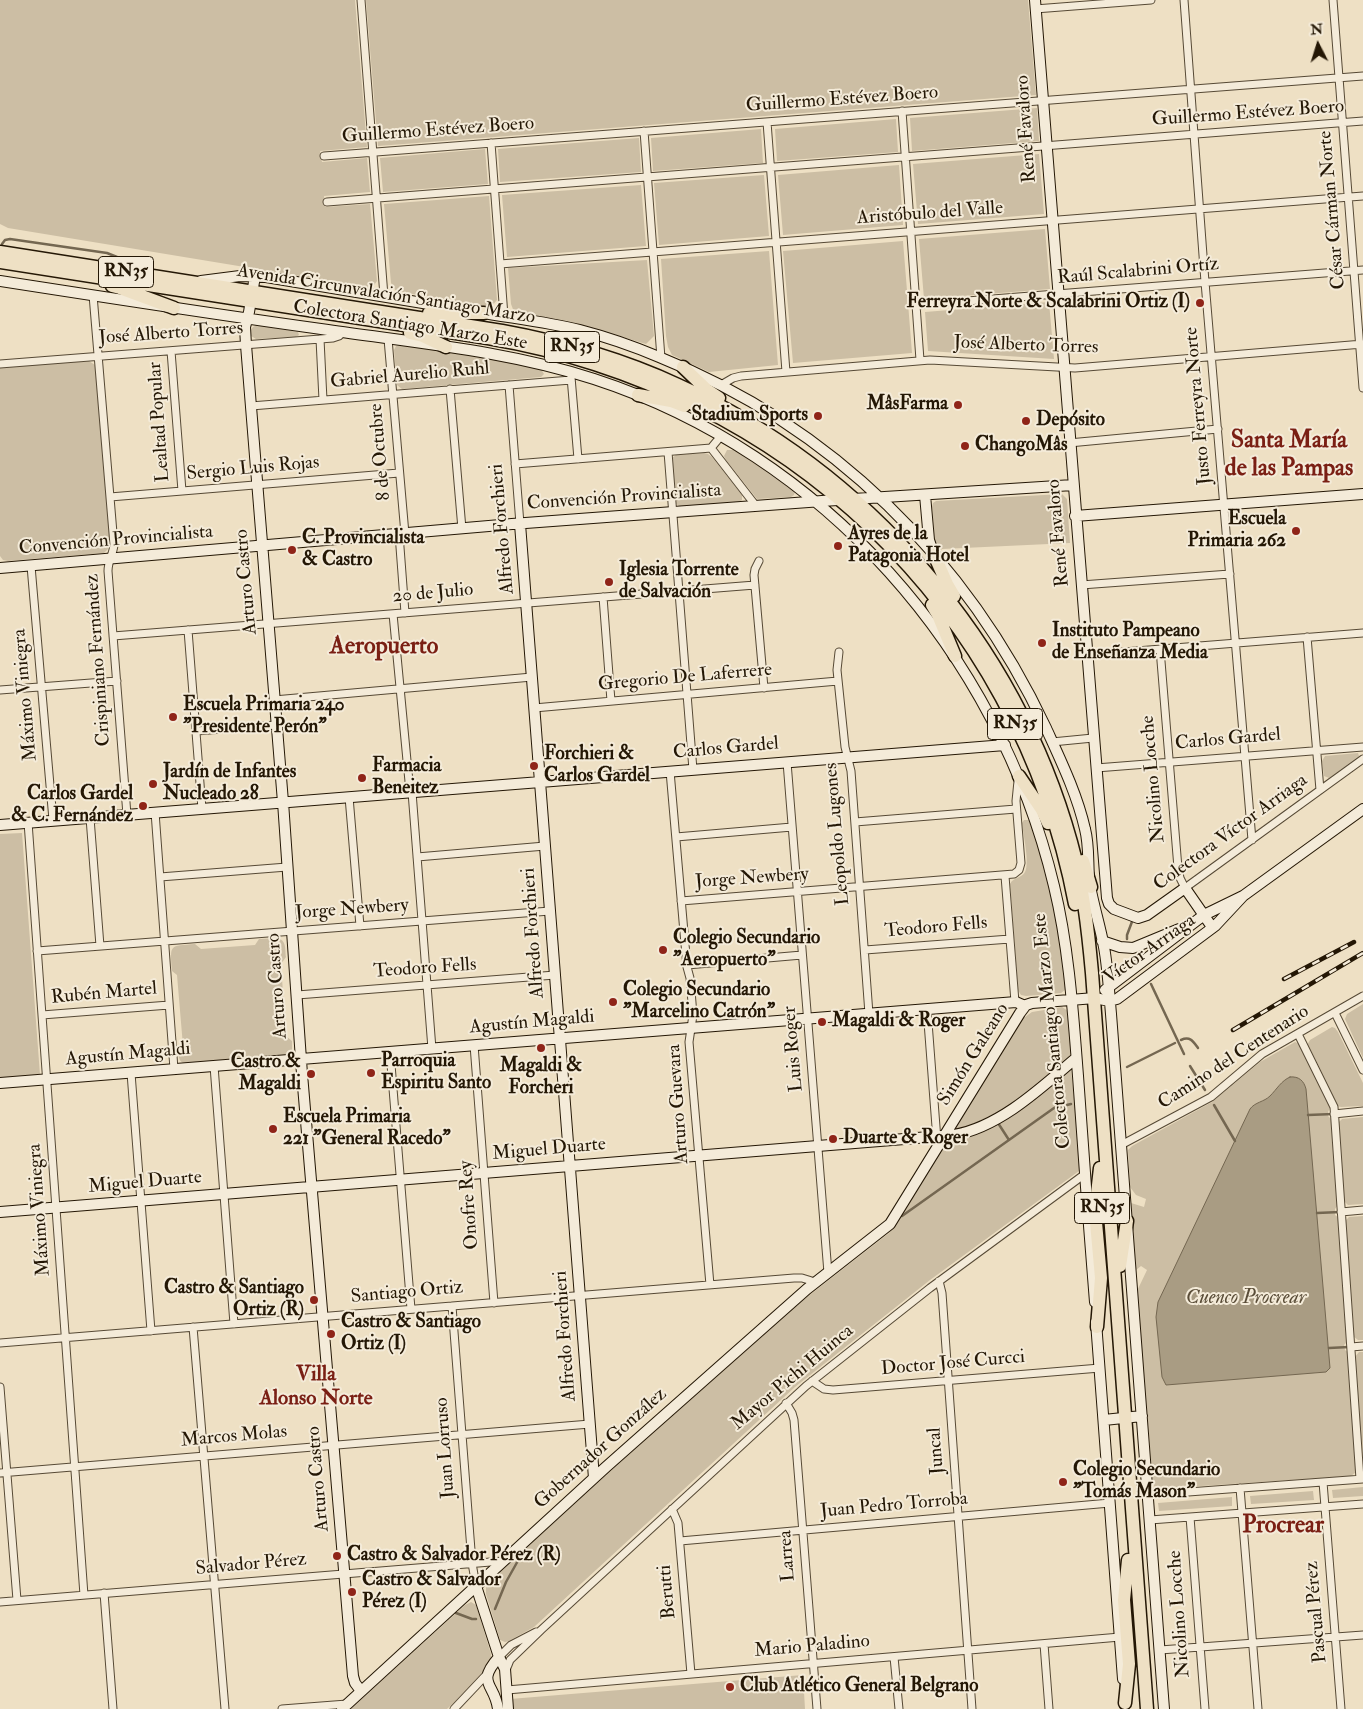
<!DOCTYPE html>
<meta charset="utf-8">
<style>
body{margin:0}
#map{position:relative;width:1363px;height:1709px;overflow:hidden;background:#eee0c4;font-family:"IM FELL Double Pica",serif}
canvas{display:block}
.north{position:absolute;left:1293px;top:20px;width:50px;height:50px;-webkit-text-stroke:4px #f4ebd9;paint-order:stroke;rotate:355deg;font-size:14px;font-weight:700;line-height:20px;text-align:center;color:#241705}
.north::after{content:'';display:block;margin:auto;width:18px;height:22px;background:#241705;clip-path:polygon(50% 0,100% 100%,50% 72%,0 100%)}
</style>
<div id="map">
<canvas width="1363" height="1709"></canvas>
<div class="north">N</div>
</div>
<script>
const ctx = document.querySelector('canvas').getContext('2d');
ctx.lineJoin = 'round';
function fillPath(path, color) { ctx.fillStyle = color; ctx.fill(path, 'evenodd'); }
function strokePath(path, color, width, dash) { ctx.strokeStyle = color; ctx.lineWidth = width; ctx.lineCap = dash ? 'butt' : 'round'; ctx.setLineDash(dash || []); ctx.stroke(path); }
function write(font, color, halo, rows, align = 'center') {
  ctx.font = font + ' "IM FELL Double Pica",serif'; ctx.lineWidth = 4; ctx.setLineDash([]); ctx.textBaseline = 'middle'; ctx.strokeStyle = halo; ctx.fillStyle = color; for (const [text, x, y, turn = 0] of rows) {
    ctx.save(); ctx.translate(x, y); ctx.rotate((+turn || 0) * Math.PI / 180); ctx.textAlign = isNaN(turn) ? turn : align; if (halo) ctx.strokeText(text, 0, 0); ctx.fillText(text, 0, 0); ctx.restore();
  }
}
fillPath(new Path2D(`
 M0,0H355L367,147L320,151L322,162L367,158L370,192L324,196L325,207L370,204L377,281L372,288L8,228L0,224Z
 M366,0H1028L1036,95L378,146Z
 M1037,108L1039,141L912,151L910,118Z
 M896,119L898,152L777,161L775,129Z
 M761,129L763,163L653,171L651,138Z
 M639,138L641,172L500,182L498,149Z
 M485,149L488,184L383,192L380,158Z
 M1039,154L1044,214L918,224L913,164Z
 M899,165L903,225L783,235L778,175Z
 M764,175L769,236L659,245L654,183Z
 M641,185L646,246L507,257L502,195Z
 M489,196L497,300L490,308L396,291L391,283L384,204Z
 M1045,229L1050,289L924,299L919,239Z
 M903,241L912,353L793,363L783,251Z
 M769,251L778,365L709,372L672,355L668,347L666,336L661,259Z
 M647,260L654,336L646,344L568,321L514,312L511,304L508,268Z
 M1049,302L1054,359L928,351L925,312Z
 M257,325L298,332L299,335L296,337L256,339L251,336L250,331L253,327Z
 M401,345L484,357L541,369L544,374L541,377L402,389L397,385L394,350L396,346Z
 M89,361L95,365L96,369L110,544L108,549L104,553L8,561L3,560L0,556V367Z
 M727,450H734L773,475L795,491L794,495L791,497L757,499L726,460L724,456Z
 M704,453L708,454L712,457L742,495V500L739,502L681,507L676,504L672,458L676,455Z
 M1062,494L1067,499L1070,543L942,549L939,552L935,545L932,507L933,503L936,501Z
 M1358,753L1359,756L1329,778L1324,776L1322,761L1325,756Z
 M1024,820H1030L1049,884L1061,947L1066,985L1065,990L1061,993L1026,996L1021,995L1018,990L1010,884C1013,877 1021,879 1025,872C1030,863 1023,834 1022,823Z
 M22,833L40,1075L0,1078V834Z
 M277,938C287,940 285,950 286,957L281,964L286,1036L292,1041V1052L287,1055L186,1063C179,1063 179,1058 178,1052L183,1046L177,975L172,971C170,944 169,946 195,944L201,949L255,945L259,939Z
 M1363,1004V1058L1345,1019L1347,1014Z
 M1062,1007L1068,1011L1071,1052L1069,1058C1035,1088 1001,1115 958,1130L956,1129V1125L1022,1019L1032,1012Z
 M1332,1027L1335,1028L1338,1032L1363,1083V1106L1341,1107L1337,1106L1307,1045L1310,1040Z
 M1295,1042L1300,1044L1331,1106L1328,1112V1116L1332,1120L1338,1205L1335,1209V1215L1339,1218L1348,1341L1344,1345L1345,1350L1349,1353L1356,1472L1351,1476L1156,1489L1153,1484L1137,1291L1147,1270L1141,1266L1136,1270L1131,1203L1144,1207L1146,1199L1136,1195L1130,1187L1128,1150L1132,1146L1212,1102L1260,1062Z
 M1071,1069L1081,1165L1079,1171L930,1280L795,1387L534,1627L509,1641L505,1642L500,1640L486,1594V1588L490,1581L614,1468L802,1301L889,1233L898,1222L947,1142L967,1138L979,1132Z
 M1363,1117V1204L1348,1205L1343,1200L1338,1123L1342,1119Z
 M1363,1216V1340H1358L1353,1336L1344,1222L1349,1217Z
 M1359,1352H1363V1471L1354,1358Z
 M1363,1487V1496L1333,1498L1332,1490Z
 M1313,1491L1314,1500L1251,1504L1250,1496Z
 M1232,1497V1506L1159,1511L1158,1503Z
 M471,1602L476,1605L477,1608L491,1654C493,1671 459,1698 447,1709H351L465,1605Z
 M803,1675L805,1709H511L510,1699Z`), '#ccbea4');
const water = new Path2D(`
 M1290,1077C1299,1076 1304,1081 1306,1089L1330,1368L1326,1372L1166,1385L1162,1377L1156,1317L1158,1302L1250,1109C1255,1102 1264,1102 1270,1096C1277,1089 1281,1081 1290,1077Z`);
fillPath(water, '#a99c83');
strokePath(water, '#746751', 1);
strokePath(new Path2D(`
 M2,244L5,240L10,239L107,253L117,257
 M1127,939V935L1133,919
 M1151,984L1184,1054
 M1181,1040C1190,1036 1193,1041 1198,1048
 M1190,1066L1205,1090
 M1127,1067L1175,1043
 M1214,1105L1235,1141
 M1308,1115L1333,1114
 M998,1123L1009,1140
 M1317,1213L1340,1212
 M902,1216L1054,1108L1071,1104
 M1329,1348L1349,1347
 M495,1609L506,1582L524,1550
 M456,1613L472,1619H476`), '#746751', 2.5);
const street = new Path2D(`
 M361,0L384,296
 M1184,0L1205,282L1252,840
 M1333,0L1363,388
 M1035,9L1151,0
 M902,111L920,360
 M767,122L786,372
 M644,131L661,358
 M491,143L504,316
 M324,156L1363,76
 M327,202L1363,121
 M500,264L1363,196
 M93,295L114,545C113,554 108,561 108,571L127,815
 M916,305L1363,270
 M320,339L323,400
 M388,339L405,534
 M171,351L182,491
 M0,364L333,338L339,336L343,332
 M571,377L578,459
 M509,385L520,524
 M721,385L733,378L741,376L930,360L1075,368L1363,344
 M450,389L462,529
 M251,406L571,380
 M1069,443L1218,429
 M711,448L756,506
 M668,452L693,770
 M515,464L711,448L721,436
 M110,497L399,473
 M399,534L405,613
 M759,561L755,569L754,575L764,688
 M31,566L53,820
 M1081,585L1230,574
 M603,597L611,701
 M393,614L410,792
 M188,630L202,809
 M113,636L755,585
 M1307,637L1320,790
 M1160,649L1178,868L1180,878L1185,888L1363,759
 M839,652L837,670L845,747L851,771L869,1014
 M1086,655L1363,633
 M0,690L117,681
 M274,700L532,677
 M534,708L838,681
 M196,731L276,725
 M1052,742L1093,738
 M787,762L828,1273
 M1096,768L1363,747
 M670,771L687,967L690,978L693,1015L689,1042L710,1285
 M412,792L432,1049
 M349,797L360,926
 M155,812L174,1069
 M90,818L100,946
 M28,822L84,1595
 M855,822L1016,809
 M676,837L792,827
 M417,857L545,846
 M1005,876L1015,1002
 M160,877L287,867
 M681,901L1014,874L1019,870L1021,863L1016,801L1018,781
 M865,950L1010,939
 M37,951L550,911
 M687,965L802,955
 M297,995L555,975
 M927,1009L937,1140
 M1335,1013L1363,1070
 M42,1015L169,1005
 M1298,1034L1334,1107L1360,1479
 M474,1045L494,1303
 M390,1052L411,1309
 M214,1066L234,1324
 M131,1073L151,1331
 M1334,1114L1363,1111
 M1121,1145L1211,1097L1262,1054L1363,996
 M1341,1212L1363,1210
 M939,1281L942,1293L972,1709
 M452,1306L472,1563L476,1586
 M193,1327L225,1709
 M0,1343L794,1278H802L815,1282
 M1351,1347L1363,1346
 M812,1381L824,1389L833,1390L1100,1368
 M0,1387L17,1600
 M786,1403L792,1413L794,1420L817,1709
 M0,1473L590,1424
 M1323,1482L1341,1709
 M1240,1488L1258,1709
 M1148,1495L1363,1479
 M672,1509L678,1523L691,1674
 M1190,1517L1205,1709
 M1150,1520L1363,1504
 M680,1541L1110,1503
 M104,1593L113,1709
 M0,1602L503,1561
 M1044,1644L1049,1709
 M1160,1650L1363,1635
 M499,1657L511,1645L536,1632
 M894,1657L899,1709
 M506,1670L510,1660L541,1630L806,1386L930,1288L1085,1174
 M507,1690L1120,1637
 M282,1709L347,1704
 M454,1709L488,1673`);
const secondary = new Path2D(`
 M1035,0L1107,898L1109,904L1114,909L1138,918L1147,915L1185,888L1212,927
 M255,276L249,312L245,327L246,345L283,802L302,1074L353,1676L355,1683L361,1691
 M0,281C109,298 218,315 328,330C417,343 508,351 594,379C824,454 998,651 1054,886C1069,948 1073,1012 1078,1076C1083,1151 1089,1227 1095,1302
 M201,281L240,276L266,277L459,309
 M478,312C512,318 547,322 580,330C607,337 633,346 659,357C832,426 967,560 1046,728C1061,761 1077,794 1085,829C1090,848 1087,867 1090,886C1094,907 1100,926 1104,947C1108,969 1109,992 1111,1014L1164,1709
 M925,495L929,540L932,549
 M1075,516L1363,494
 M520,524L594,1478
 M0,568L512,524L822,501L1073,485
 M0,825L1005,745
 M1102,941L1120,947L1133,948L1179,929
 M1105,990L1204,915L1243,896L1363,809
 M0,1083L1016,1002L1025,1006
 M0,1212L954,1135C1000,1127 1042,1087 1076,1058
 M1096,1322L1123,1679
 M1104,1420L1142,1416
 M476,1586L499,1657L505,1669L508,1709
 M342,1709L606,1467L807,1289L890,1224L1020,1013L1026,1005L1032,1003L1095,998L1109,1001L1117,999L1215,926L1243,896
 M498,1709C495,1683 475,1684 499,1657`);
const highway = new Path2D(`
 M0,252L502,331C562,342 622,359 678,385C867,471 1015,641 1071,842C1083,885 1088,929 1092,973L1147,1709
 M0,262L488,338C785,388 1019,607 1075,904
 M112,286L120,288L174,308
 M429,313H484
 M410,333L423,336L446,347
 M683,367L707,390L719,398
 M638,395L671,401L684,406
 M933,552L947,584L954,596
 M932,605L938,615L955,656
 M1019,776L1042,810L1048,823
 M1083,861L1091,887
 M1120,1266L1127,1221
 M1097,1327L1101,1278L1095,1211L1100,1168
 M1125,1703L1129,1664L1124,1600L1128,1560`);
strokePath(street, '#564935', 9);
strokePath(secondary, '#241705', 12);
strokePath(highway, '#241705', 15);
strokePath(street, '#f4ebd9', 7);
strokePath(secondary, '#f4ebd9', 10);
strokePath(highway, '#eee0c4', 12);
const rail = new Path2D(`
 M1284,979L1354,942
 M1233,1030L1363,953`);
strokePath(rail, '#241705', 4.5);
strokePath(rail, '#f4ebd9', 2.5, [8]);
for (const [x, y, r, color] of [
 [1200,303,5,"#8f2418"],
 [958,405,5,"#8f2418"],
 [818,416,5,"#8f2418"],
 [1026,421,5,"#8f2418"],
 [965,446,5,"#8f2418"],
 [1296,531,5,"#8f2418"],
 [838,546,5,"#8f2418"],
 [292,550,5,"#8f2418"],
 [609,582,5,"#8f2418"],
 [1042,643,5,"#8f2418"],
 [173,717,5,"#8f2418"],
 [534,766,5,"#8f2418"],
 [362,778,5,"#8f2418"],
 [153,784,5,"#8f2418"],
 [143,806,5,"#8f2418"],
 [663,950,5,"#8f2418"],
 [613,1002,5,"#8f2418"],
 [822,1022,5,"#8f2418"],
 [541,1048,5,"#8f2418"],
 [371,1073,5,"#8f2418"],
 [311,1074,5,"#8f2418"],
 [273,1129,5,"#8f2418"],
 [833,1139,5,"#8f2418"],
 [314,1300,5,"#8f2418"],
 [331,1334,5,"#8f2418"],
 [1063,1482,5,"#8f2418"],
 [337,1556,5,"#8f2418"],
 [352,1592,5,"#8f2418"],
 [730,1687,5,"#8f2418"]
]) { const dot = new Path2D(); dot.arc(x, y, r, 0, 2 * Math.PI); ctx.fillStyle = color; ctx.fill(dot); strokePath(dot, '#f4ebd9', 2); }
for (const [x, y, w] of [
 [126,272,55],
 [572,347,55],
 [1015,724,55],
 [1102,1208,55]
]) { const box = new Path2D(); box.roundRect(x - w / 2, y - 15.5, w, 31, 4); ctx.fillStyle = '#f4ebd9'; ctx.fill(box); strokePath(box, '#241705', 1); }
write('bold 18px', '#241705', null, [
 ["RN35",126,272],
 ["RN35",572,347],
 ["RN35",1015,724],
 ["RN35",1102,1208]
]);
write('19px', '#241705', '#f4ebd9', [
 ["Guillermo Estévez Boero",842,100,-4],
 ["Guillermo Estévez Boero",1248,114,-4],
 ["René Favaloro",1027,129,-94],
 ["Guillermo Estévez Boero",438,131,-4],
 ["César Cárman Norte",1333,210,-95],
 ["Aristóbulo del Valle",930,214,-4],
 ["Raúl Scalabrini Ortíz",1138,272,-5],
 ["Avenida Circunvalación Santiago Marzo",386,295,9],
 ["Colectora Santiago Marzo Este",410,326,9],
 ["José Alberto Torres",171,334,-4],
 ["José Alberto Torres",1026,346,2],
 ["Gabriel Aurelio Ruhl",410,376,-5],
 ["Justo Ferreyra Norte",1199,406,-95],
 ["Lealtad Popular",160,422,-94],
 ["8 de Octubre",381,452,-95],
 ["Sergio Luis Rojas",253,469,-5],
 ["Convención Provincialista",624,498,-4],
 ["Alfredo Forchieri",503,529,-95],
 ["René Favaloro",1059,533,-95],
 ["Convención Provincialista",116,541,-5],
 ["Arturo Castro",247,582,-95],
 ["20 de Julio",433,594,-5],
 ["Crispiniano Fernández",99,660,-94],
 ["Gregorio De Laferrere",685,678,-5],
 ["Máximo Viniegra",26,695,-95],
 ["Carlos Gardel",1228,740,-5],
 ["Carlos Gardel",726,749,-5],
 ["Nicolino Locche",1154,779,-95],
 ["Colectora Víctor Arriaga",1231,833,-36],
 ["Leopoldo Lugones",838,834,-95],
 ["Jorge Newbery",752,879,-4],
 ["Jorge Newbery",352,910,-4],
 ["Teodoro Fells",936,928,-5],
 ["Alfredo Forchieri",534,933,-94],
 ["Víctor Arriaga",1150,950,-35],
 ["Teodoro Fells",425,969,-4],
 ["Arturo Castro",278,986,-94],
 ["Rubén Martel",104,994,-5],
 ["Agustín Magaldi",532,1023,-5],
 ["Colectora Santiago Marzo Este",1053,1031,-96],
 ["Luis Roger",794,1049,-95],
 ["Agustín Magaldi",128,1055,-5],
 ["Simón Galeano",974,1055,-58],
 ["Camino del Centenario",1234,1058,-33],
 ["Arturo Guevara",679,1104,-94],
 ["Miguel Duarte",549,1150,-5],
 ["Miguel Duarte",145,1183,-5],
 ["Onofre Rey",470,1205,-94],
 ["Máximo Viniegra",40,1210,-94],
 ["Santiago Ortiz",407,1293,-5],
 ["Alfredo Forchieri",566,1336,-94],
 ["Doctor José Curcci",953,1364,-5],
 ["Mayor Pichi Huinca",793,1378,-40],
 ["Marcos Molas",234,1437,-5],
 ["Juan Lorruso",446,1448,-94],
 ["Gobernador González",601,1449,-42],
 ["Juncal",937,1451,-94],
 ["Arturo Castro",319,1479,-95],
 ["Juan Pedro Torroba",894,1506,-5],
 ["Larrea",788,1556,-94],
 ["Salvador Pérez",251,1565,-5],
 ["Berutti",668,1592,-95],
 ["Pascual Pérez",1317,1612,-95],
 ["Nicolino Locche",1180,1614,-94],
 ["Mario Paladino",812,1647,-5]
]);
write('bold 19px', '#241705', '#f4ebd9', [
 ["Ferreyra Norte & Scalabrini Ortiz (I)",1190,303,"right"],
 ["MâsFarma",948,405,"right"],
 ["Stadium Sports",808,416,"right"],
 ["Depósito",1036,421],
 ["ChangoMâs",975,446],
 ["Escuela",1286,520,"right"],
 ["Primaria 262",1286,542,"right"],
 ["Ayres de la",848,535],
 ["Patagonia Hotel",848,557],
 ["C. Provincialista",302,539],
 ["& Castro",302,561],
 ["Iglesia Torrente",619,571],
 ["de Salvación",619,593],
 ["Instituto Pampeano",1052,632],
 ["de Enseñanza Media",1052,654],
 ["Escuela Primaria 240",183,706],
 ["\"Presidente Perón\"",183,728],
 ["Forchieri &",544,755],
 ["Carlos Gardel",544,777],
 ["Farmacia",372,767],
 ["Beneitez",372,789],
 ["Jardín de Infantes",163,773],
 ["Nucleado 28",163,795],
 ["Carlos Gardel",133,795,"right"],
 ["& C. Fernández",133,817,"right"],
 ["Colegio Secundario",673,939],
 ["\"Aeropuerto\"",673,961],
 ["Colegio Secundario",623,991],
 ["\"Marcelino Catrón\"",623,1013],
 ["Magaldi & Roger",832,1022],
 ["Parroquia",381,1062],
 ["Espiritu Santo",381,1084],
 ["Castro &",301,1063,"right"],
 ["Magaldi",301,1085,"right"],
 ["Magaldi &",541,1067,"center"],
 ["Forcheri",541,1089,"center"],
 ["Escuela Primaria",283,1118],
 ["221 \"General Racedo\"",283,1140],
 ["Duarte & Roger",843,1139],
 ["Castro & Santiago",304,1289,"right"],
 ["Ortiz (R)",304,1311,"right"],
 ["Castro & Santiago",341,1323],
 ["Ortiz (I)",341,1345],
 ["Colegio Secundario",1073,1471],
 ["\"Tomás Mason\"",1073,1493],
 ["Castro & Salvador Pérez (R)",347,1556],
 ["Castro & Salvador",362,1581],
 ["Pérez (I)",362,1603],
 ["Club Atlético General Belgrano",740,1687]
], 'left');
write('italic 20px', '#594c37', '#f4ebd9', [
 ["Cuenco Procrear",1246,1299]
]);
write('bold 21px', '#7a1f14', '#f4ebd9', [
 ["Villa",316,1375],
 ["Alonso Norte",316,1399]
]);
write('bold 24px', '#7a1f14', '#f4ebd9', [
 ["Santa María",1289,442],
 ["de las Pampas",1289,470],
 ["Aeropuerto",384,648],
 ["Procrear",1283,1527]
]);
</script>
